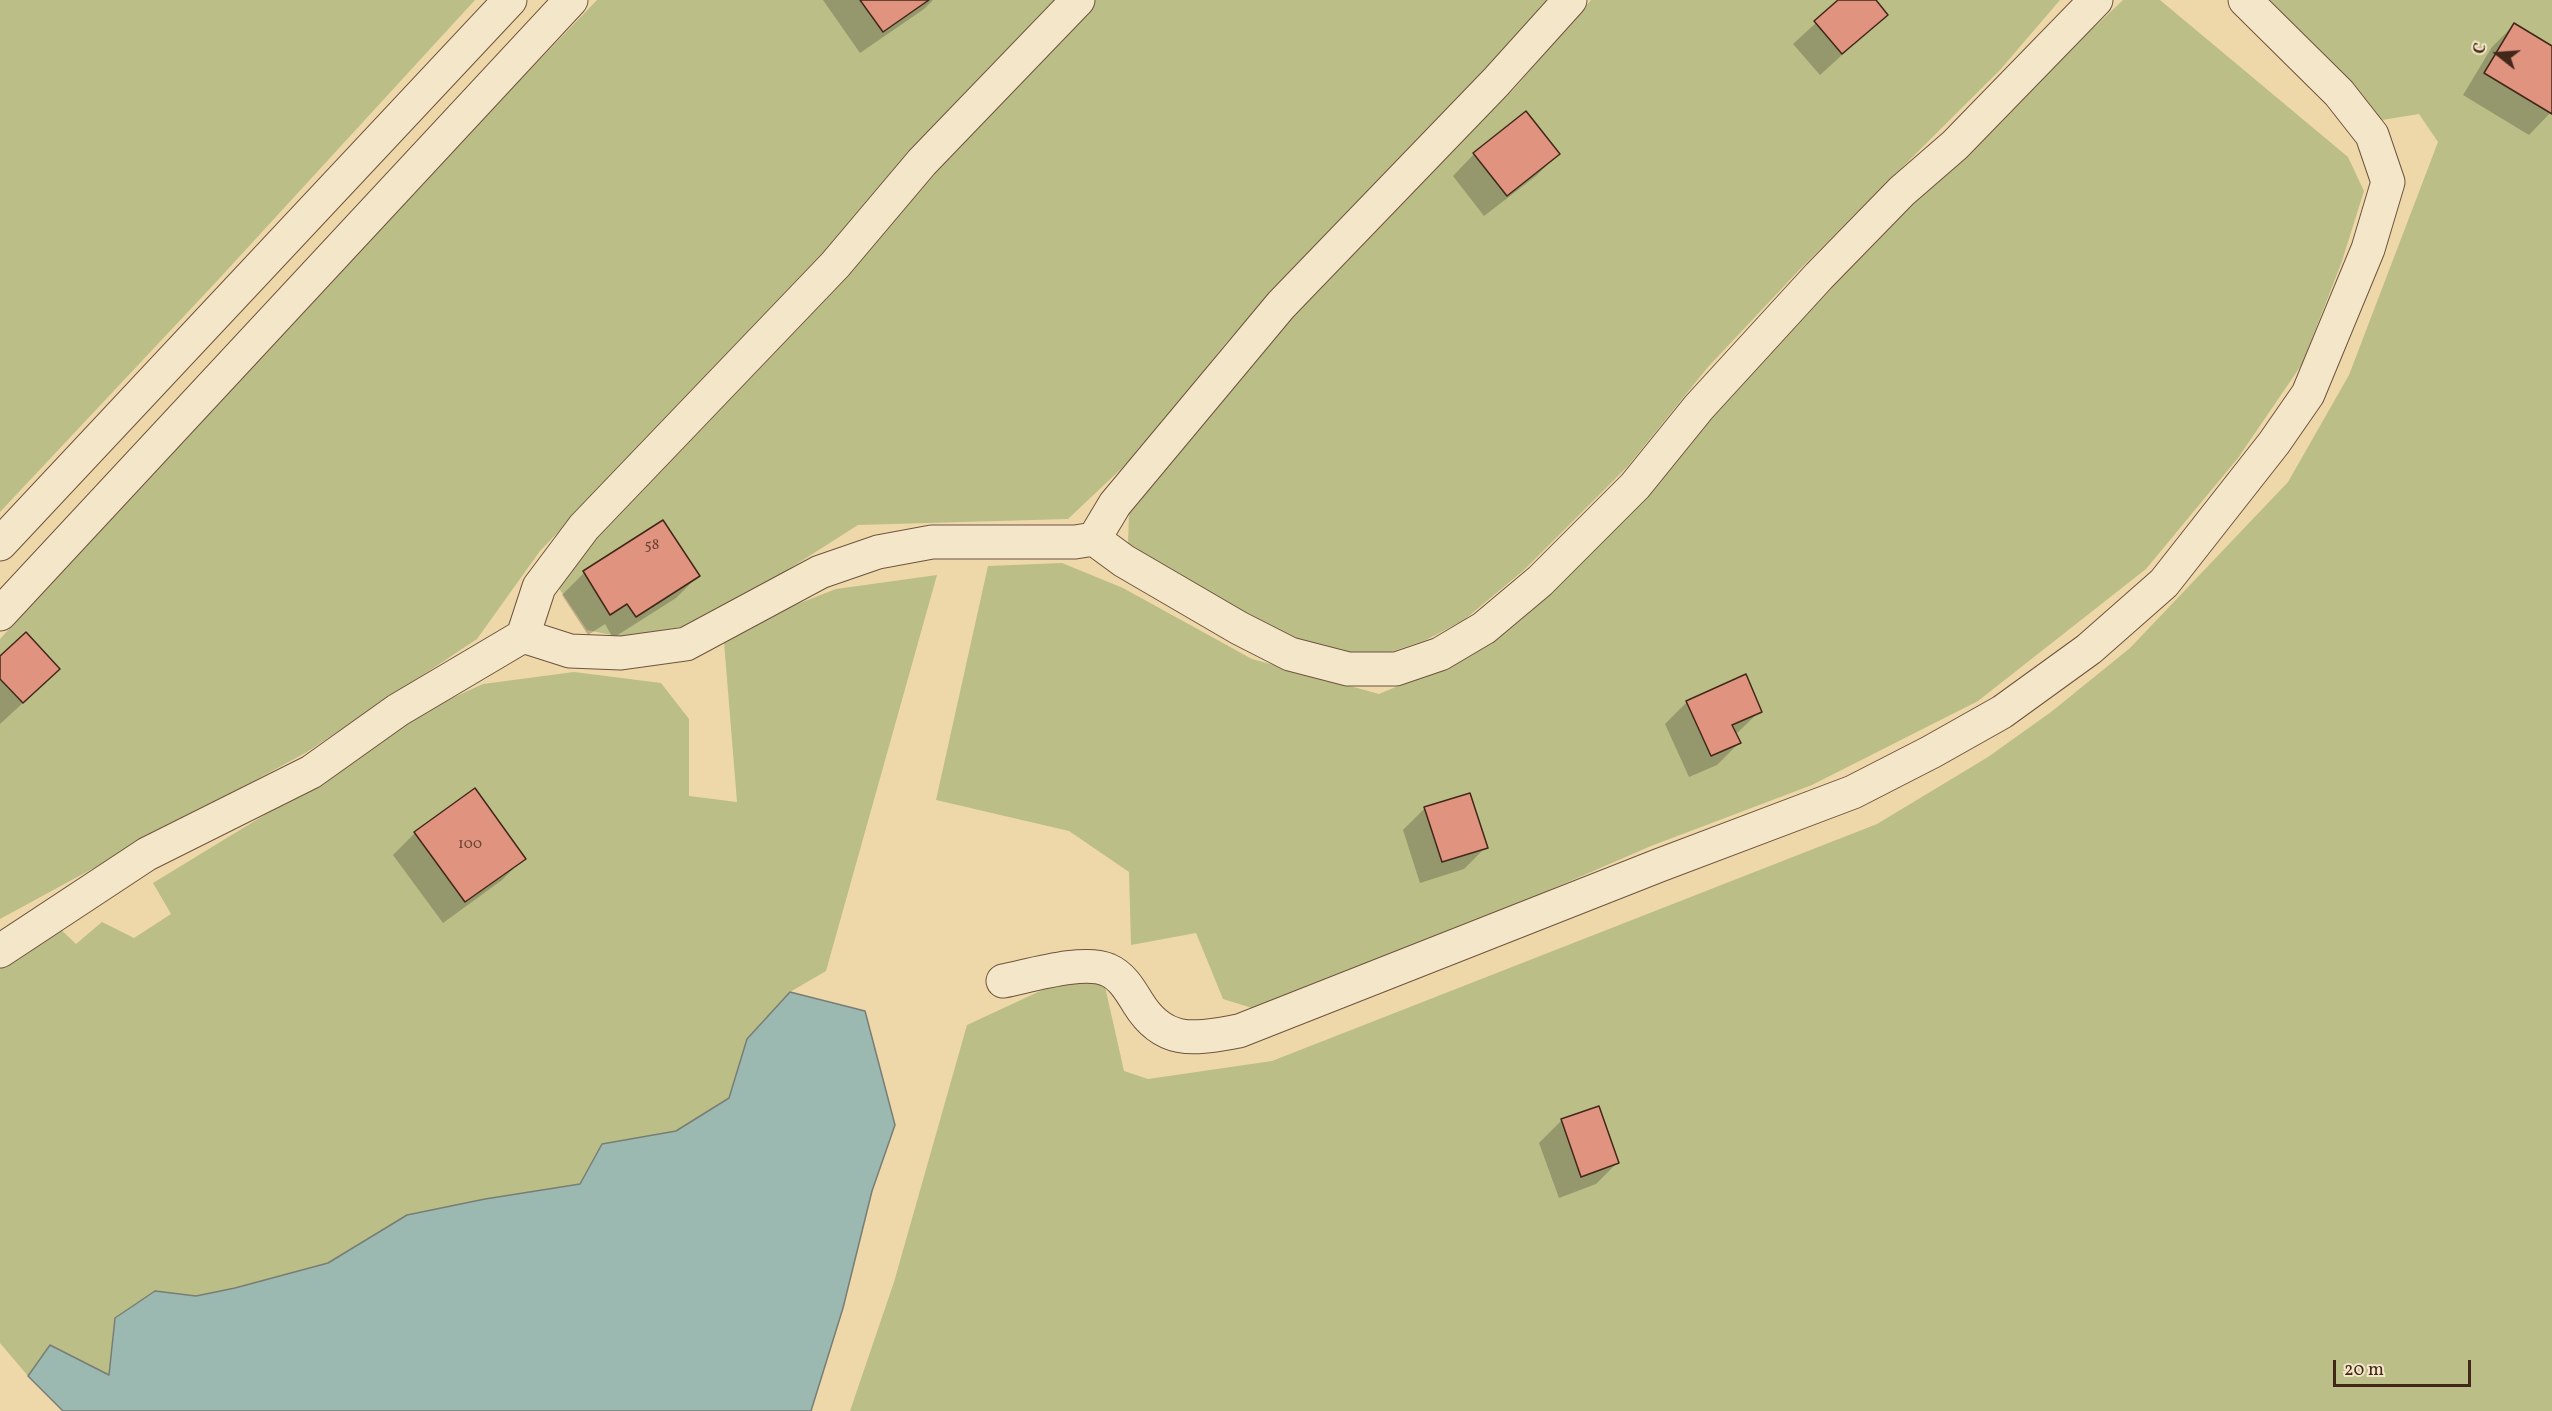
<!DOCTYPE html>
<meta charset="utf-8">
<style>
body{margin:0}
#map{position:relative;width:2552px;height:1411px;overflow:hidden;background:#eed8aa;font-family:Vollkorn,serif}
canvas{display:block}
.north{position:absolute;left:2468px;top:24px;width:60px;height:60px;-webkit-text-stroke:4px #f4e6c8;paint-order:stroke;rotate:287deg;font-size:16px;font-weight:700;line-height:24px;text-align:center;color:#43281a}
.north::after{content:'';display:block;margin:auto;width:21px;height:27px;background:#43281a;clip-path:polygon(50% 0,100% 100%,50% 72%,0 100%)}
.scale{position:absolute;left:2333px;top:1360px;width:138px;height:27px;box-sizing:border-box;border:3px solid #43281a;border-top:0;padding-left:8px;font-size:18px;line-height:21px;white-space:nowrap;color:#43281a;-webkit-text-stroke:4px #f4e6c8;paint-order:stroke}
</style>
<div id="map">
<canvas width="2552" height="1411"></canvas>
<div class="north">С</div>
<div class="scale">20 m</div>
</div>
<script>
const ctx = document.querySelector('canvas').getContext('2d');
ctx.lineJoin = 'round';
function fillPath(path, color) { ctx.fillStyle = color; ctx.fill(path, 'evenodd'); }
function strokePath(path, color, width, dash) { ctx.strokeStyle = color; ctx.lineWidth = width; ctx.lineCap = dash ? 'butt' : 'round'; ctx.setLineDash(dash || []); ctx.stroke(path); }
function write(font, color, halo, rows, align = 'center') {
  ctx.font = font + ' Vollkorn,serif'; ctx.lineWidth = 6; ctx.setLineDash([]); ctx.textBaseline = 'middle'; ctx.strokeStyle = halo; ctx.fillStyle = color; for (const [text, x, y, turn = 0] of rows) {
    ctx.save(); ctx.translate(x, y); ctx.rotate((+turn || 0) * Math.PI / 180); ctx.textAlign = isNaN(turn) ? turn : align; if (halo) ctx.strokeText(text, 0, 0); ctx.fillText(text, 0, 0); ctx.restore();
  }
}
fillPath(new Path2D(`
 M0,0H475L217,281L0,512Z
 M597,0H1058L911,149L825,253L540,551L477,639L307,752L0,919V639L164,459L305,311L440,163Z
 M1095,0H1554L1226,343L1139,452L1068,519L858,525L756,590L685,626L626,638L587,630L558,587L594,535L1028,64Z
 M1591,0H2060L2000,70L1802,267L1708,367L1627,467L1524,570L1464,620L1426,640L1382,655H1352L1297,643L1246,615L1128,544L1129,513L1242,369L1422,179L1515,88Z
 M2123,0H2160L2348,157L2364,191L2341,264L2302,364L2238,458L2146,569L1978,701L1812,785L1651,846L1522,902L1252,1008L1223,999L1196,933L1131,945L1129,872L1069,831L936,800L988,566L1062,563L1123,588L1252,659L1379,694L1405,683L1724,395L1966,149Z
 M2268,0H2552V1411H850L894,1282L967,1025L1066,979L1104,982L1124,1071L1148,1079L1272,1061L1877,824L1988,757L2051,712L2130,648L2288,482L2349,375L2438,142L2419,114L2382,120Z
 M937,575L826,971L790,992L747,1039L729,1097L676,1131L602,1144L580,1184L485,1199L407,1215L328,1263L235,1288L196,1296L155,1291L115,1318L109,1375L50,1345L28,1376L0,1343V962L56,925L76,944L102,922L134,938L171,914L153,883L353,761L428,709L483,684L574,672L661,683L689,719V796L737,802L724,642L754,621L836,589Z`), '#bbbe87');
const water = new Path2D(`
 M790,992L865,1011L895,1125L872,1191L843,1308L811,1411H63L28,1376L50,1345L109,1375L115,1318L155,1291L196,1296L235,1288L328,1263L407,1215L485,1199L580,1184L602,1144L676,1131L729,1098L747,1039Z`);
fillPath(water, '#9bb8b1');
strokePath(water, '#787e75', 1.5);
fillPath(new Path2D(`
 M823,0H933L924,9L860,53Z
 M1841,0H1874L1886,15L1820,75L1793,44Z
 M2514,25L2552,48V111L2529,135L2463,95L2492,47Z
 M1474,154H1558L1536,176L1484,216L1453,176Z
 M584,573L698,576L676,598L613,638L605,624L588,635L562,595Z
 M0,659L36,691L0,724Z
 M1687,702L1760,711L1735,735L1739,743L1717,765L1689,777L1665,724Z
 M1425,808L1486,847L1464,869L1420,883L1403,830Z
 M415,833L524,858L502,880L443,923L393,855Z
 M1598,1108L1618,1162L1596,1184L1559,1198L1539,1143L1561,1121Z`), '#0003');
const building = new Path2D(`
 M860,0H929L883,32Z
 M1838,0H1876L1888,15L1842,54L1814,21Z
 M2514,23L2552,46V114L2484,73Z
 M1526,111L1560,154L1507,196L1473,153Z
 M663,520L700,576L636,617L627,604L610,615L583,571Z
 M26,632L60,669L23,703L0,679V656Z
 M1746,674L1762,712L1732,725L1741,743L1711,756L1686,701Z
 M475,788L526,859L465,902L414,832Z
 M1470,793L1488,848L1442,862L1424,807Z
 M1599,1106L1619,1163L1581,1177L1561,1119Z`);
fillPath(building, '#e0937f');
strokePath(building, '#43281a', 1.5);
const minor = new Path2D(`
 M1094,539L1115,504L1281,305L1496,82L1570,0
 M0,544L510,0
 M0,614L571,0
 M523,636L539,587L584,527L835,265L922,162L1078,0
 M0,951L147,854L311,772L398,710L523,636L570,651L621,653L686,644L820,572L878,552L932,542H1075L1094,539L1124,561L1239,628L1290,654L1348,669H1396L1440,654L1484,628L1540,581L1635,486L1699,407L1819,276L1902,191L1955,145L2096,0
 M1003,981C1029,976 1084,959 1108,970C1122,976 1130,990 1138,1003C1165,1047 1197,1038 1239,1031L1660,865L1853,792L1931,752L2002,712L2089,649L2164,583L2274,443L2308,394L2368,249L2388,182L2372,135L2339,93L2245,0`);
strokePath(minor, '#6e543e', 35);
strokePath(minor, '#f4e6c8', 33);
write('15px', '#6a4333', null, [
 ["58",652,546],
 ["100",470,845]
]);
</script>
